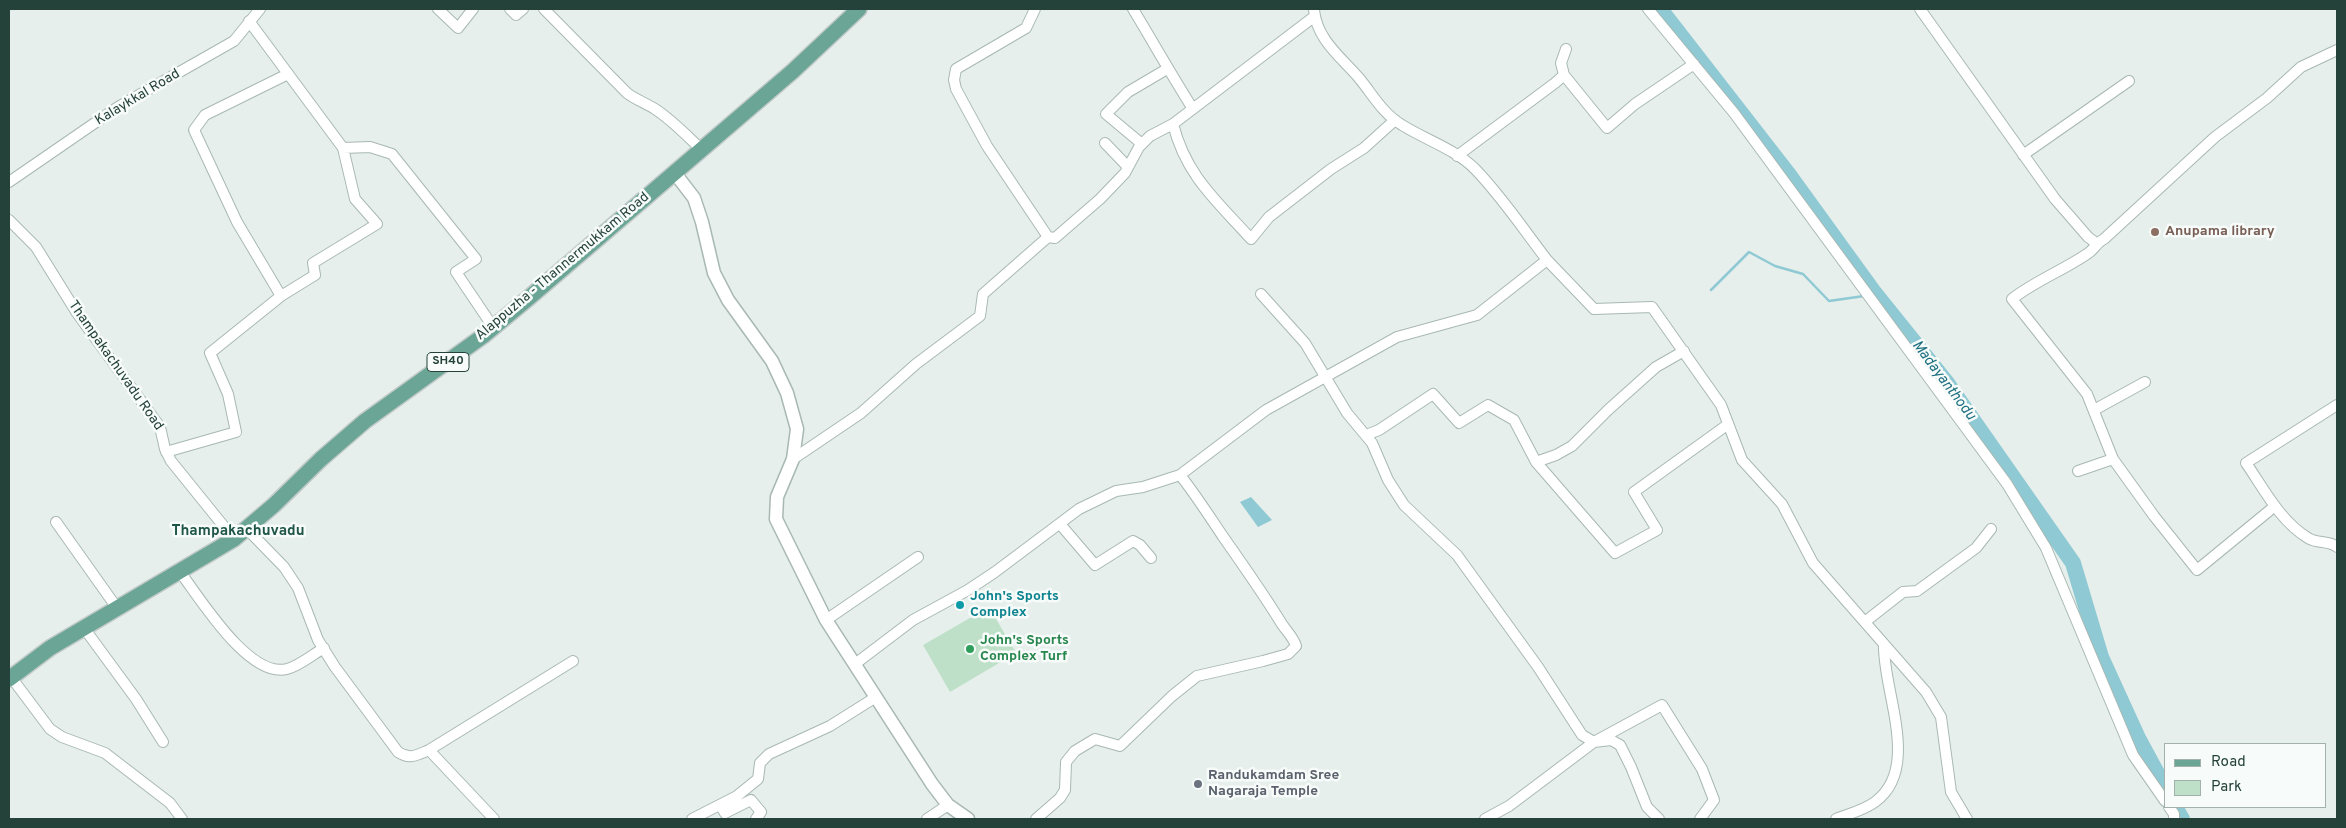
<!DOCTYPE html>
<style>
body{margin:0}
#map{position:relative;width:2346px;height:828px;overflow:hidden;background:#e6efeb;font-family:Overpass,sans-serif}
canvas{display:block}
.frame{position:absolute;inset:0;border:10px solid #24423a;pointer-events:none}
.legend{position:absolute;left:2164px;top:743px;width:162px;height:65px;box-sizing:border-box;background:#f7fbf9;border:1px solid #a3b1ad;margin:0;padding:6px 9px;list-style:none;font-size:15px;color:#24423a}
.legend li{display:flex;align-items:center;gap:10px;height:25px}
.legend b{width:25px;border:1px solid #a3b1ad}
</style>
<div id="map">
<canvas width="2346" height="828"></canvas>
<div class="frame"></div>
<ul class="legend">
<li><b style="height:6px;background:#6aa596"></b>Road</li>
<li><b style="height:14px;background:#bfe0c8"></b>Park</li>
</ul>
</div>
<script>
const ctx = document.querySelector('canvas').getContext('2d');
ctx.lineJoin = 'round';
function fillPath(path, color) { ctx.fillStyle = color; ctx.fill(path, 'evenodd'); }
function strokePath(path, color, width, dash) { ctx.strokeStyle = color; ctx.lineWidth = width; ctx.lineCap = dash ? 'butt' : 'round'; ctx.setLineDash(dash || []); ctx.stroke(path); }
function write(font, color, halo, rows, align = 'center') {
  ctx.font = font + ' Overpass,sans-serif'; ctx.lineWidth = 5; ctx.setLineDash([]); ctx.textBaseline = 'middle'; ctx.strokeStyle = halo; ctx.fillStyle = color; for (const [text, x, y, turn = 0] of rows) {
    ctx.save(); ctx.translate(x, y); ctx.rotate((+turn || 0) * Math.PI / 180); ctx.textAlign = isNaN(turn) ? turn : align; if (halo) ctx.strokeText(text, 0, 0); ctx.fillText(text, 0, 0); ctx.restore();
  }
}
fillPath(new Path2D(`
 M989,607L1016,653L950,692L923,645Z`), '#bfe0c8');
fillPath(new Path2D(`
 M1251,497L1272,520L1258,527L1240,502Z`), '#8ec9d4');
strokePath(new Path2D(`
 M1711,290L1749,252L1775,266L1803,274L1829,301L1864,296`), '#8ec9d4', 2.5);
strokePath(new Path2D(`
 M1660,9L1789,175L1873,291L1947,383L2073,563L2101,657L2138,738L2165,788
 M2175,807L2182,819`), '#8ec9d4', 16);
const minor = new Path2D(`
 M438,9L458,28L473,9
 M510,9L516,15L523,9
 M544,9L627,93C636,100 646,103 655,109C672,120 686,135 701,149
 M1035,9L1026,28L956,69L954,80L956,89L987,146L1048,237L1055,238L1100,199L1125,173L1139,147L1150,136L1173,124L1315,16
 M1133,9C1153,42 1172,76 1193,109
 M1648,9L1734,113L2007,484L2046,548L2133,755L2165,801
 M1920,9L2055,199L2088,237L2096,243
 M1314,10C1317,40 1341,57 1359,78C1373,95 1383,114 1402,125C1426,140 1457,150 1476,170C1502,197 1524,230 1547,260
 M249,21L343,148L355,199L377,224L313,263L315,275L281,296
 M1564,75L1607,128L1635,104L1694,64
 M1173,124C1186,176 1217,201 1251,239L1269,217L1331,169L1364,148L1395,120
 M1105,143L1128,167
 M1142,144L1106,114L1128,92L1167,69
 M343,148L370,147L392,154L476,259L456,272L493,327
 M2023,155L2129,81
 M1457,156L1555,83L1564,75L1561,63L1566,49
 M9,182L118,107L234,41L260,9
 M9,220L36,247L77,313L160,427L165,449L171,461L234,539
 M1261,294L1305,343L1347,413L1372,443L1388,480L1404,505L1457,555L1538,667L1582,735L1594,742L1611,740L1620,745L1631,767L1647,807L1659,819
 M2337,405L2246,463C2264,489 2280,521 2308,538C2317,544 2329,540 2337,547
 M2094,410L2145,382
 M1366,435L1379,430L1433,394L1459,423L1488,405L1514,420L1536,462L1615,553L1657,530L1634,492L1727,425
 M166,452L236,432L228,394L210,353L281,296L237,222L194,130L205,115L288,74
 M793,459L861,413L916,364L980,316L983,294L1048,237
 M1536,462L1556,455L1572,446L1608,410L1656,367L1684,351
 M2078,471L2113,459
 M2275,506L2197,570L2154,516L2113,459L2087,394L2012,299C2035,281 2062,271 2087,254C2094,250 2096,243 2104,239L2215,137L2267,98L2301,67L2337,50
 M56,522L117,608
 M1060,524L1095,565L1133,541L1140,545L1151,558
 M246,528L284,567L298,588L318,640L335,667L398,752C410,760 417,755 429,750L494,819
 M180,572C200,598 249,679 287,669C299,666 312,655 324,648
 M826,620L918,557
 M1866,621L1903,592L1917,591L1976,548L1991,529
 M84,628L136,699L163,742
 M855,664L913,620L968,590L995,572L1079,509L1116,491L1143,487L1180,475L1266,410L1397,337L1477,315L1547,260L1594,309L1652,307L1721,405L1742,460L1782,504L1813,563L1926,692L1941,717L1951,792L1967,819
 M11,677L50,729L62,737L105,753L170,803L182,819
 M429,750L573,661
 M720,805L725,813L751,800L761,812L756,819
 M2169,807L2174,814V819
 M692,819L737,796L758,779L760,763L769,754L830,726L876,697
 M927,819L948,805
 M1036,819L1060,798L1065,790L1066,762L1075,751L1095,739L1120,746L1172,696L1197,676L1263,661L1288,654L1296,646C1293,636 1285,630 1280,621C1262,592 1243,565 1224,538C1209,516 1196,495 1180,475
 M1485,819L1509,806L1594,742L1662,705L1702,769L1714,800L1700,819
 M1836,819C1849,814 1864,810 1875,802C1922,768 1882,689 1884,644`);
const tertiary = new Path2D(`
 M674,172L694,198L702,222L714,273L728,300L772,361L787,393L797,429L793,459L777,497L776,519L826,620L932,784L948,805L968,819`);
const primary = new Path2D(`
 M9,679L50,648L234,539L274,505L321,459L365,421L483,336L531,296L793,71L859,9`);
strokePath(minor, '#a8b8b2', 12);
strokePath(tertiary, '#a8b8b2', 15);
strokePath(primary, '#c2cac8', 18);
strokePath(minor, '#fff', 10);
strokePath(tertiary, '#fff', 12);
strokePath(primary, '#6aa596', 15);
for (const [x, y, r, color] of [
 [2155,232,5,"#8d6e63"],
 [960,605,5,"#0f9aa8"],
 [970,649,5,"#2e9e5b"],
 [1198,784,5,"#6b7280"]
]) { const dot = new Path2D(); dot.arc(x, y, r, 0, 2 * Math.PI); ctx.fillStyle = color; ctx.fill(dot); strokePath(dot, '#f7fbf9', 2); }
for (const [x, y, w] of [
 [448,362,42]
]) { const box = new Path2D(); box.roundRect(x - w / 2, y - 9.5, w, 19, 4); ctx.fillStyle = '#f7fbf9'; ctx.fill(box); strokePath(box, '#24423a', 1); }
write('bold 12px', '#24423a', null, [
 ["SH40",448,362]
]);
write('14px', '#24423a', '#f7fbf9', [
 ["Kalaykkal Road",138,98,-31],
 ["Alappuzha - Thannermukkam Road",563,267,-40],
 ["Thampakachuvadu Road",115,366,55]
]);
write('bold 14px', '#785e54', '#f7fbf9', [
 ["Anupama library",2165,232]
], 'left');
write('bold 14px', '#0d838f', '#f7fbf9', [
 ["John's Sports",970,597],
 ["Complex",970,613]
], 'left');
write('bold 14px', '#27864d', '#f7fbf9', [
 ["John's Sports",980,641],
 ["Complex Turf",980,657]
], 'left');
write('bold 14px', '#5b616d', '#f7fbf9', [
 ["Randukamdam Sree",1208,776],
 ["Nagaraja Temple",1208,792]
], 'left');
write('italic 15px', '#1c6f80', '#f7fbf9', [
 ["Madayanthodu",1943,381,53]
]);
write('bold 15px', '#1f5548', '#f7fbf9', [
 ["Thampakachuvadu",238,532]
]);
</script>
